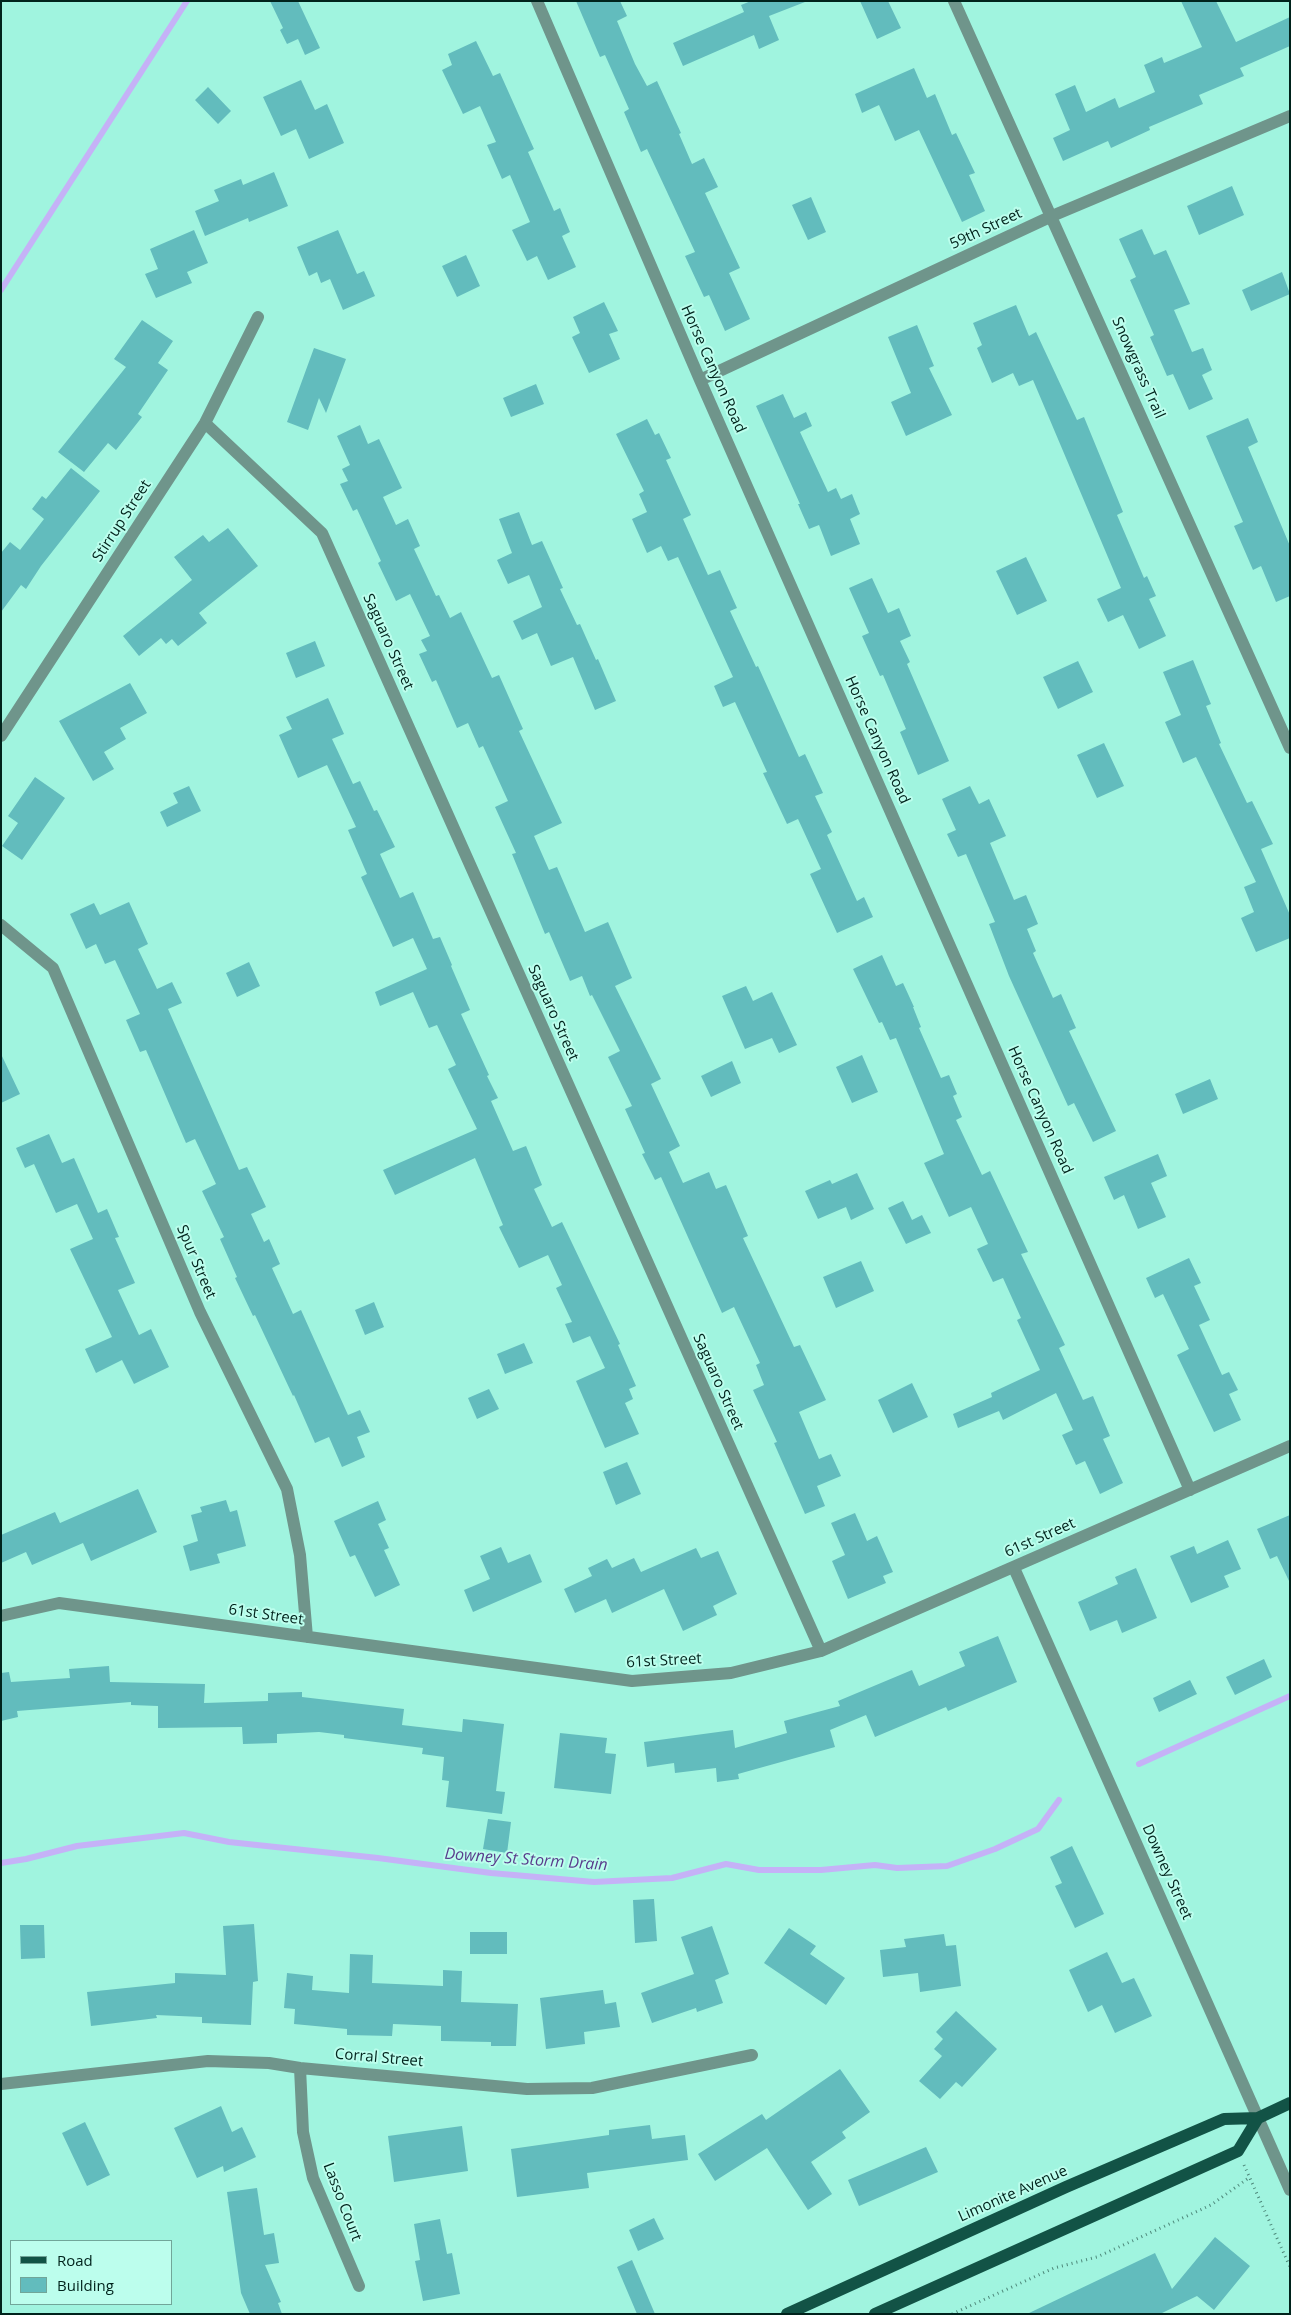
<!DOCTYPE html>
<style>
body{margin:0}
#map{position:relative;width:1291px;height:2315px;overflow:hidden;background:#a0f4df;font-family:"Open Sans",sans-serif}
canvas{display:block}
.frame{position:absolute;inset:0;border:2px solid #00231c;pointer-events:none}
.legend{position:absolute;left:10px;top:2240px;width:162px;height:65px;box-sizing:border-box;background:#bcfeed;border:1px solid #71a699;margin:0;padding:6px 9px;list-style:none;font-size:15px;color:#00231c}
.legend li{display:flex;align-items:center;gap:10px;height:25px}
.legend b{width:25px;border:1px solid #71a699}
</style>
<div id="map">
<canvas width="1291" height="2315"></canvas>
<div class="frame"></div>
<ul class="legend">
<li><b style="height:6px;background:#125346"></b>Road</li>
<li><b style="height:14px;background:#62bcbd"></b>Building</li>
</ul>
</div>
<script>
const ctx = document.querySelector('canvas').getContext('2d');
ctx.lineJoin = 'round';
function strokePath(path, color, width, dash) { ctx.strokeStyle = color; ctx.lineWidth = width; ctx.lineCap = dash ? 'butt' : 'round'; ctx.setLineDash(dash || []); ctx.stroke(path); }
function fillPath(path, color) { ctx.fillStyle = color; ctx.fill(path, 'evenodd'); }
function write(font, color, halo, rows, align = 'center') {
  ctx.font = font + ' "Open Sans",sans-serif'; ctx.lineWidth = 4; ctx.setLineDash([]); ctx.textBaseline = 'middle'; ctx.strokeStyle = halo; ctx.fillStyle = color; for (const [text, x, y, turn = 0] of rows) {
    ctx.save(); ctx.translate(x, y); ctx.rotate((+turn || 0) * Math.PI / 180); ctx.textAlign = isNaN(turn) ? turn : align; if (halo) ctx.strokeText(text, 0, 0); ctx.fillText(text, 0, 0); ctx.restore();
  }
}
strokePath(new Path2D(`
 M1,290L187,1
 M1139,1764L1290,1696
 M1,1863L26,1859L77,1846L184,1833L229,1842L378,1858L491,1873L594,1882L672,1878L726,1864L759,1870H821L875,1865L897,1868L947,1866L995,1849L1038,1829L1059,1800`), '#c5b2f7', 6);
fillPath(new Path2D(`
 M270,1H298L320,48L305,55L298,39L287,44L280,30L283,28Z
 M576,1H620L627,16L617,21L635,64L647,86L657,81L681,133L679,134L692,164L704,158L718,187L705,193L740,268L729,273L750,319L725,331L709,295L704,297L685,256L695,252L647,149L641,152L624,112L629,109L605,55L600,57Z
 M751,1L805,2L769,16L779,40L759,49L754,35L683,66L673,43L744,12L741,5Z
 M860,1H888L901,28L877,39Z
 M1181,1H1216L1236,42L1290,17V46L1240,68L1244,76L1199,95L1203,104L1149,127L1150,130L1111,148L1108,141L1063,161L1053,138L1070,130L1055,94L1075,85L1086,112L1115,98L1119,108L1155,92L1144,65L1162,57L1164,63L1202,47Z
 M476,41L493,76L500,73L534,149L528,152L554,211L560,208L570,232L562,236L576,267L548,280L537,256L527,261L512,230L530,222L510,175L502,179L487,145L496,142L480,106L463,114L442,70L452,65L448,54Z
 M914,68L927,98L935,94L952,135L956,133L975,173L969,175L985,211L962,222L919,130L895,141L879,105L862,113L855,94Z
 M301,80L315,110L327,104L344,143L309,159L296,129L281,136L263,97Z
 M208,87L231,111L218,124L195,100Z
 M274,172L288,206L249,222L248,218L205,236L195,211L219,201L214,190L241,179L243,185Z
 M1232,186L1244,215L1199,235L1187,206Z
 M811,197L826,232L808,240L792,205Z
 M1142,229L1154,255L1166,250L1190,304L1174,310L1192,352L1203,348L1212,370L1202,375L1213,399L1189,410L1173,374L1167,376L1150,337L1154,335L1130,280L1136,277L1119,239Z
 M194,230L208,263L187,272L192,283L156,298L145,274L158,269L150,249Z
 M338,230L357,274L364,271L375,296L343,310L330,279L321,283L317,272L309,276L297,247Z
 M466,255L480,286L457,297L442,266Z
 M1282,272L1290,294L1251,311L1242,290Z
 M604,302L618,331L609,334L620,359L589,373L572,337L580,333L573,317Z
 M1016,305L1029,336L1036,332L1077,420L1084,417L1123,512L1117,515L1144,578L1147,576L1156,596L1149,599L1166,636L1139,649L1123,615L1108,622L1097,599L1121,588L1033,380L1019,386L1013,373L992,383L977,348L982,345L973,323Z
 M142,320L173,341L158,363L168,370L138,414L142,417L116,450L108,443L84,472L58,452L126,367L114,359Z
 M917,325L934,366L929,368L952,415L906,436L891,402L911,393L888,337Z
 M314,348L346,359L326,413L319,398L308,430L287,422Z
 M536,384L544,404L511,417L503,398Z
 M783,394L794,418L806,412L812,426L800,432L828,492L836,488L841,499L852,494L860,514L850,519L860,544L831,556L819,525L809,529L798,504H800L756,406Z
 M1248,418L1258,442L1248,447L1290,546V596L1276,602L1261,566L1253,570L1234,526L1243,522L1206,436Z
 M647,419L655,435L659,433L671,458L666,460L691,515L683,519L708,575L720,570L737,608L730,611L756,667L758,666L799,757L805,754L823,793L815,796L832,832L827,835L857,901L864,897L873,917L837,933L810,874L821,869L798,819L787,824L763,773L767,772L735,702L723,707L714,686L733,677L678,557L668,561L661,546L647,553L632,519L647,512L639,494L644,491L616,434Z
 M360,425L368,444L379,439L402,488L383,497L396,525L408,519L420,546L414,549L436,596L439,595L450,618L461,612L492,678L499,675L523,729L519,731L562,823L534,836L549,870L557,867L585,932L608,922L632,978L615,986L661,1079L651,1084L680,1146L669,1152L683,1183L709,1172L716,1189L726,1185L748,1236L743,1238L794,1347L800,1345L826,1400L799,1412L819,1459L831,1454L841,1476L817,1486L825,1506L805,1514L774,1443L777,1442L753,1390L764,1385L756,1365L760,1363L734,1307L722,1313L661,1177L655,1180L642,1154L645,1153L625,1109L632,1106L608,1057L620,1051L592,995L590,996L582,976L570,981L549,932L545,934L512,854L516,853L495,807L508,801L483,746L479,748L468,723L457,728L436,680L432,682L419,654L427,651L421,640L430,636L410,594L396,601L378,563L381,561L357,509L353,511L340,484L348,481L342,469L350,465L337,436Z
 M71,468L100,491L41,566L26,589L21,585L1,612V553L10,542L20,550L44,519L32,509L42,496L46,499Z
 M519,512L532,545L542,541L563,588L560,589L577,625L580,624L596,660L598,659L616,701L595,710L573,657L551,666L537,633L522,640L513,621L542,607L529,575L508,584L497,560L512,553L499,519Z
 M228,528L258,566L199,613L207,623L178,646L172,639L166,644L161,638L139,656L123,636L192,580L174,557L203,535L209,542Z
 M1026,557L1047,601L1017,615L996,571Z
 M872,578L888,613L899,608L911,636L900,641L910,662L907,664L949,761L918,775L900,732L906,729L883,675L880,676L862,636L869,633L849,588Z
 M315,641L325,666L296,678L286,653Z
 M1193,660L1211,704L1206,706L1221,743L1219,744L1247,803L1252,801L1273,844L1261,849L1290,915V938L1256,952L1241,918L1254,912L1244,887L1256,882L1196,757L1183,763L1165,722L1181,715L1163,672Z
 M1078,661L1093,692L1058,709L1043,677Z
 M130,683L147,713L120,728L126,739L104,752L114,769L93,781L59,721Z
 M328,698L344,734L332,739L353,784L360,781L374,811L377,810L395,847L380,854L400,898L413,892L433,939L440,937L452,965L451,966L470,1010L461,1014L489,1075L487,1076L498,1098L491,1101L513,1151L526,1146L542,1185L534,1189L552,1227L562,1222L620,1344L618,1345L636,1386L629,1389L633,1399L625,1403L639,1434L605,1448L576,1381L605,1368L590,1336L573,1343L565,1324L572,1322L556,1288L562,1285L548,1255L519,1268L499,1227L503,1225L475,1158L395,1195L383,1170L477,1129L448,1069L456,1065L437,1025L429,1028L413,992L380,1006L375,992L427,969L413,938L393,947L361,877L367,874L348,830L356,827L327,765L298,778L279,735L292,729L286,717Z
 M1104,743L1124,786L1097,798L1077,755Z
 M35,777L65,798L22,860L2,846L18,823L8,816Z
 M189,786L201,811L167,827L160,812L178,803L173,793Z
 M970,786L979,804L989,799L1006,836L990,843L1014,900L1026,895L1038,924L1027,929L1036,951L1033,953L1053,998L1061,994L1076,1028L1069,1031L1116,1131L1093,1142L1074,1103L1068,1106L1009,976L989,924L995,922L966,854L958,857L947,834L956,830L942,799Z
 M129,902L148,944L138,949L157,989L172,982L182,1003L168,1009L239,1170L247,1167L266,1207L251,1214L264,1242L269,1239L280,1264L272,1268L293,1314L301,1310L348,1415L360,1410L370,1432L357,1437L365,1457L342,1467L329,1437L315,1443L294,1395L293,1396L255,1315L253,1316L235,1278L237,1277L220,1239L224,1237L202,1191L216,1184L195,1139L186,1143L146,1050L140,1052L126,1020L140,1014L115,960L105,964L96,944L86,949L70,914L94,903L100,915Z
 M882,955L896,986L903,983L914,1007H913L921,1027L919,1028L941,1078L949,1075L957,1094L953,1096L962,1117L956,1120L982,1175L990,1171L1028,1252L1021,1254L1065,1345L1059,1348L1083,1400L1093,1396L1110,1436L1103,1439L1123,1483L1100,1494L1085,1461L1076,1465L1062,1435L1073,1430L1056,1393L1003,1420L999,1411L958,1428L953,1414L992,1397L991,1393L1040,1370L1017,1320L1021,1318L1003,1278L993,1282L977,1249L988,1244L971,1207L949,1217L924,1163L944,1154L896,1038L890,1040L882,1022L879,1023L853,969Z
 M249,962L260,986L237,997L226,973Z
 M746,986L753,1001L772,992L797,1045L779,1053L772,1038L745,1049L722,996Z
 M1,1054L20,1094L1,1103Z
 M862,1055L878,1092L852,1103L836,1067Z
 M732,1061L741,1083L711,1097L701,1076Z
 M1210,1079L1218,1099L1183,1114L1175,1094Z
 M49,1134L62,1163L74,1158L98,1213L107,1209L119,1237L115,1238L135,1283L118,1290L139,1335L151,1329L169,1367L134,1384L122,1360L96,1373L85,1349L112,1337L70,1249L93,1239L77,1204L56,1213L34,1164L25,1168L16,1148Z
 M1158,1154L1167,1176L1151,1183L1166,1217L1138,1229L1124,1195L1114,1200L1104,1177Z
 M857,1173L874,1209L851,1220L846,1207L818,1219L805,1191L830,1180L832,1184Z
 M903,1201L912,1220L922,1215L931,1233L906,1244L888,1208Z
 M1189,1258L1201,1283L1194,1286L1210,1320L1199,1325L1222,1375L1229,1372L1238,1390L1229,1394L1241,1420L1214,1432L1177,1355L1189,1349L1163,1294L1155,1298L1146,1278Z
 M861,1261L874,1291L836,1308L823,1277Z
 M374,1302L384,1327L365,1335L355,1310Z
 M524,1343L533,1363L505,1374L497,1354Z
 M912,1383L928,1417L893,1433L878,1400Z
 M489,1389L499,1409L477,1419L468,1398Z
 M627,1462L641,1494L616,1505L603,1472Z
 M138,1489L157,1532L91,1561L83,1543L32,1565L26,1552L1,1563V1535L55,1512L60,1523Z
 M226,1500L230,1512L237,1510L246,1546L217,1554L220,1563L190,1571L183,1546L198,1541L191,1515L202,1512L200,1507Z
 M378,1501L386,1520L378,1524L389,1548L384,1550L400,1585L375,1597L355,1555L350,1557L334,1521Z
 M855,1513L867,1541L877,1536L893,1572L883,1576L886,1583L848,1599L832,1561L845,1555L831,1523Z
 M1290,1515V1583L1277,1556L1270,1559L1257,1529Z
 M1228,1540L1241,1569L1224,1576L1229,1587L1191,1603L1170,1556L1194,1546L1197,1554Z
 M501,1547L508,1563L530,1554L542,1582L473,1612L464,1590L490,1579L480,1556Z
 M696,1548L701,1558L718,1551L737,1594L713,1606L717,1615L683,1631L664,1589L612,1613L606,1599L575,1613L564,1589L592,1576L588,1568L607,1559L612,1568L634,1558L641,1572Z
 M1136,1568L1157,1618L1122,1633L1117,1620L1090,1631L1078,1602L1118,1584L1115,1577Z
 M998,1636L1017,1682L948,1711L946,1707L875,1737L866,1715L830,1730L835,1747L738,1774L739,1779L717,1782L716,1768L675,1773L674,1763L647,1767L644,1742L733,1730L735,1748L787,1733L784,1721L840,1706L838,1701L912,1670L919,1686L965,1666L959,1652Z
 M1264,1659L1272,1677L1235,1695L1226,1677Z
 M109,1666L110,1682L205,1684L204,1703L268,1701V1693L302,1692V1697L404,1709L402,1725L462,1732L463,1719L504,1724L496,1791L505,1792L502,1814L446,1807L449,1781L442,1780L444,1757L422,1754L423,1748L344,1738V1735L319,1732L277,1734V1743L243,1744L242,1727L158,1728V1706L131,1705V1702L17,1711L18,1717L1,1721V1673L9,1672L11,1682L70,1678L69,1669Z
 M1190,1680L1197,1694L1159,1712L1153,1698Z
 M560,1733L607,1738L605,1753L616,1754L611,1794L554,1788Z
 M488,1819L511,1822L507,1853L483,1849Z
 M1072,1846L1104,1914L1075,1928L1055,1886L1062,1883L1050,1857Z
 M654,1899L657,1941L635,1943L633,1900Z
 M254,1924L258,1981L253,1982L251,2025L202,2023V2017L156,2015L157,2018L91,2026L87,1992L175,1983V1973L226,1975L223,1926Z
 M20,1925H44L45,1958L21,1959Z
 M712,1926L729,1974L715,1980L723,2003L697,2012L696,2008L652,2023L641,1993L694,1974L681,1937Z
 M789,1928L816,1946L810,1954L845,1978L826,2005L764,1963Z
 M470,1932H507V1954H470Z
 M944,1934L946,1946L956,1945L961,1986L920,1992L918,1973L883,1977L880,1950L906,1947L904,1939Z
 M1107,1952L1122,1983L1134,1978L1152,2016L1115,2033L1102,2005L1088,2012L1069,1970Z
 M350,1954L373,1955L372,1983L443,1986V1970L462,1971L461,2002L518,2004L516,2046H491V2042L441,2041V2026L393,2024L392,2036L347,2035V2029L294,2024L295,2009L284,2008L287,1973L313,1976L312,1990L349,1993Z
 M603,1990L605,2004L616,2002L620,2027L584,2032L585,2044L546,2049L540,1998Z
 M956,2011L997,2049L962,2087L956,2082L940,2099L919,2081L942,2056L934,2049L943,2039L936,2032Z
 M840,2069L870,2112L842,2132L846,2138L811,2162L832,2194L808,2210L767,2148L715,2181L698,2154L762,2114L766,2120Z
 M221,2106L232,2132L242,2127L256,2157L224,2172L223,2166L197,2178L174,2128Z
 M85,2122L110,2175L87,2186L62,2133Z
 M650,2125L652,2139L685,2135L688,2160L587,2173L589,2188L517,2197L511,2149L609,2135V2130Z
 M462,2126L468,2171L394,2182L388,2136Z
 M926,2147L938,2172L859,2206L848,2180Z
 M257,2188L264,2235L274,2233L279,2263L265,2265L281,2302L278,2303L282,2314H250L241,2293L227,2192Z
 M654,2218L664,2239L638,2251L629,2230Z
 M440,2219L447,2254L452,2253L460,2294L423,2301L415,2261L420,2260L414,2224Z
 M1215,2237L1250,2266L1214,2310L1197,2296L1160,2314H1027L1155,2253L1172,2289Z
 M632,2260L655,2314H637L617,2267Z`), '#62bcbd');
strokePath(new Path2D(`
 M1244,2165L1290,2267
 M952,2314L1054,2268L1097,2257L1211,2205L1250,2177`), '#4e897b', 3, [1, 4]);
strokePath(new Path2D(`
 M537,1L700,380L1190,1490
 M954,1L1290,748
 M700,380L1052,216L1290,116
 M205,423L322,533L821,1651
 M1,736L205,423L258,317
 M1,925L53,968L200,1312L287,1489L300,1555L307,1637
 M1014,1568L1290,2190
 M1,1616L59,1603L632,1681L731,1673L821,1651L1290,1446
 M300,2068L303,2132L313,2178L359,2286
 M1,2084L208,2061L269,2063L300,2068L527,2089L592,2088L752,2055`), '#6f958b', 12);
strokePath(new Path2D(`
 M787,2314L1066,2187L1224,2119L1258,2118L1290,2103
 M875,2314L1238,2151L1258,2118`), '#125346', 12);
write('15px', '#00231c', '#bcfeed', [
 ["59th Street",986,229,-25],
 ["Snowgrass Trail",1138,368,66],
 ["Horse Canyon Road",713,369,66],
 ["Stirrup Street",122,521,-57],
 ["Saguaro Street",388,642,66],
 ["Horse Canyon Road",877,740,66],
 ["Saguaro Street",553,1013,66],
 ["Horse Canyon Road",1040,1110,66],
 ["Spur Street",196,1262,67],
 ["Saguaro Street",718,1382,66],
 ["61st Street",1040,1538,-24],
 ["61st Street",266,1615,8],
 ["61st Street",664,1661,-3],
 ["Downey Street",1167,1872,66],
 ["Corral Street",379,2058,5],
 ["Limonite Avenue",1013,2194,-24],
 ["Lasso Court",342,2202,69]
]);
write('italic 16px', '#593d8c', '#bcfeed', [
 ["Downey St Storm Drain",526,1860,4]
]);
</script>
